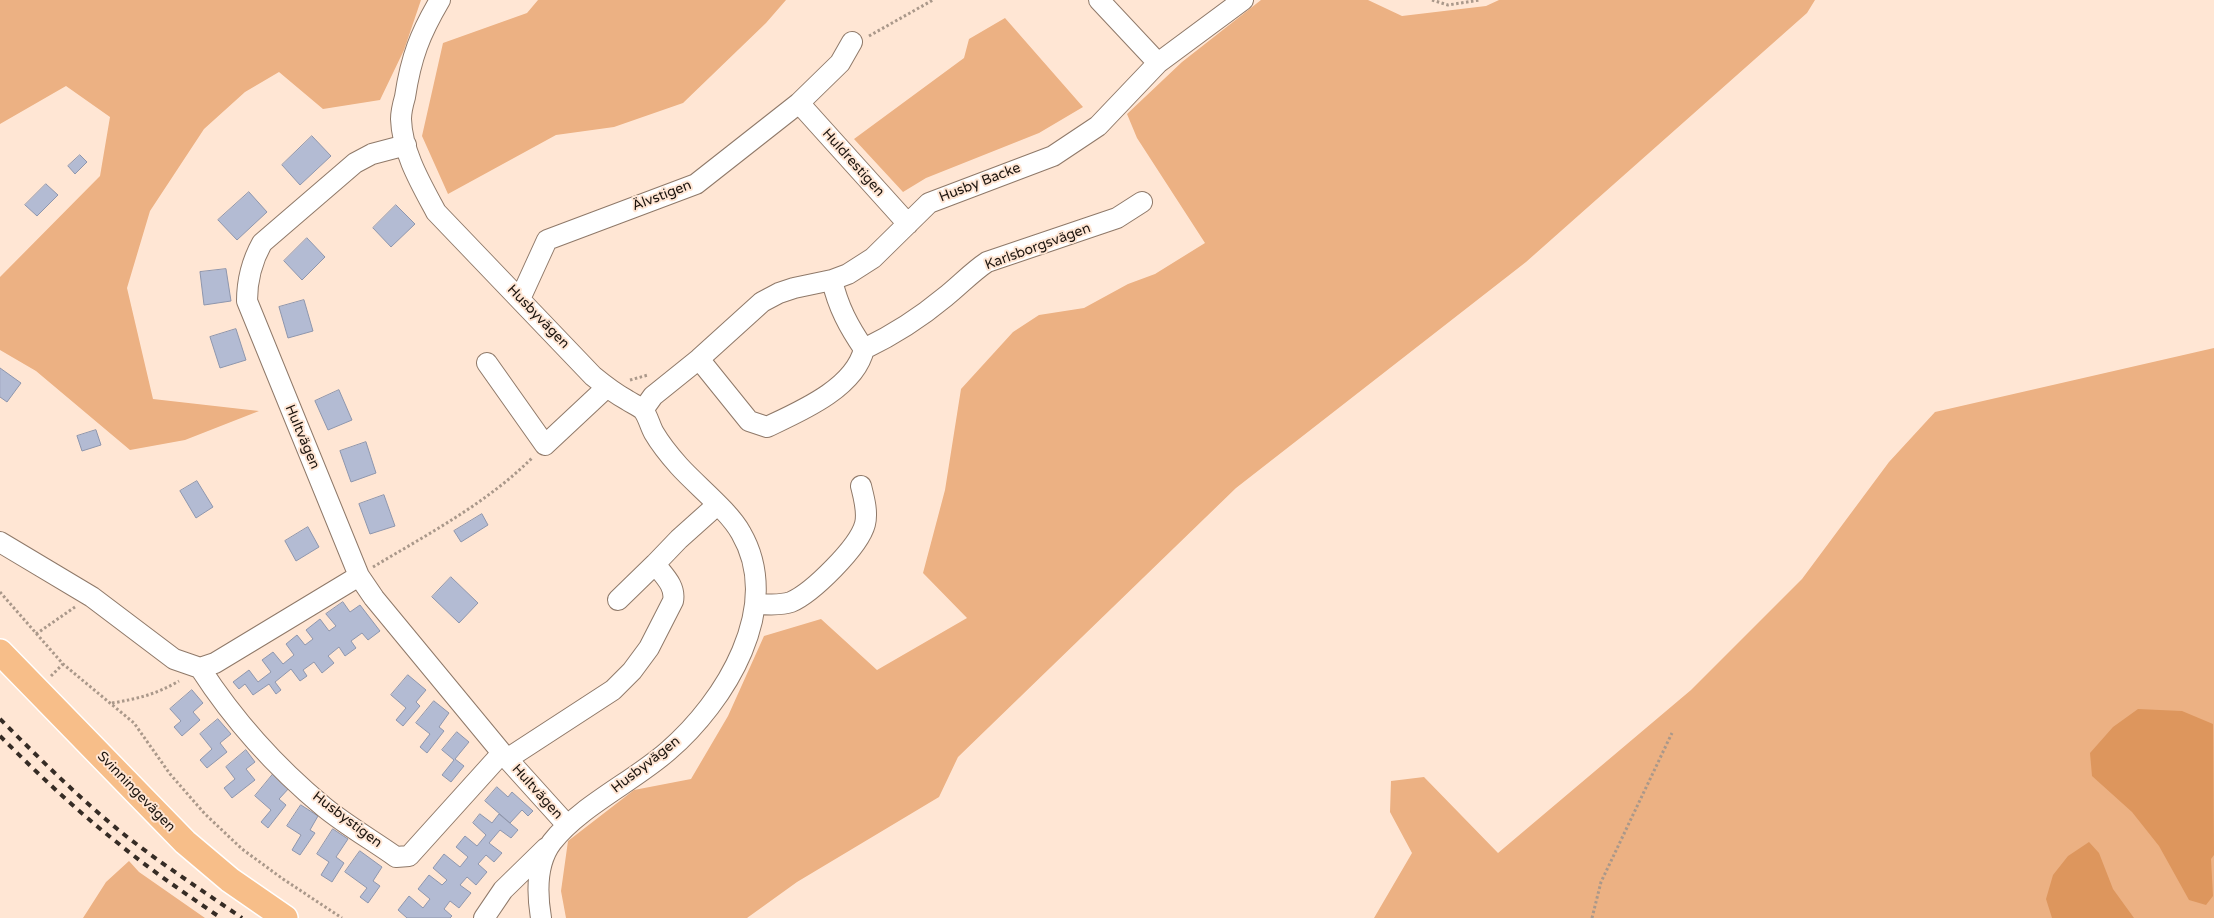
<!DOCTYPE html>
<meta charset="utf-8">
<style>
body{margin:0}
canvas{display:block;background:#ffe6d4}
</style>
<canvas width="2214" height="918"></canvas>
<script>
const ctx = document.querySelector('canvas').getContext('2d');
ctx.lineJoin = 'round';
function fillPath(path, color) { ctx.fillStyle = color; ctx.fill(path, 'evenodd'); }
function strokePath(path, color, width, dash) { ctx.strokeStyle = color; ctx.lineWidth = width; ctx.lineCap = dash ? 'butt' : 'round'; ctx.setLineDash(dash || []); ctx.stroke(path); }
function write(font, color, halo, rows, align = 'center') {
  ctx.font = font + ' "Varela Round",sans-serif'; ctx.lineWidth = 4; ctx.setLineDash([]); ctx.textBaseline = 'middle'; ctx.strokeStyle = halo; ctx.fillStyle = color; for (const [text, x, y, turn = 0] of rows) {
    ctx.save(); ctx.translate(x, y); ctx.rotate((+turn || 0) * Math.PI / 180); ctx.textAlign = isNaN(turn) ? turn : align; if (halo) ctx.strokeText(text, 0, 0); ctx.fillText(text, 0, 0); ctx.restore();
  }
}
fillPath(new Path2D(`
 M0,0H421L404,50L380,100L323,109L279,72L245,92L204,129L150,211L127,288L153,399L259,411L185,440L130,450L36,371L0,350V277L100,176L110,117L66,86L0,124Z
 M538,0H786L766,23L683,103L614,127L556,135L448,194L422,136L443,43L527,13Z
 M1261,0H1368L1402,16L1486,6L1499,0H1815L1807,13L1526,262L1236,488L958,757L939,797L797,882L747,918H566L561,891L568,841L634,790L691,779L728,716L764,636L821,619L877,670L967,618L923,573L945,490L961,389L1013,332L1039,315L1084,308L1128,284L1155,274L1205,243L1137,138L1127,114L1182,62Z
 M1005,18L1083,107L1039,133L926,178L903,192L854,139L964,58L969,39Z
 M2214,348V918H1374L1412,853L1390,812L1391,781L1424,777L1498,853L1691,690L1802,579L1889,462L1935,412Z
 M129,861L139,872L205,918H83L106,882Z`), '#ecb183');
fillPath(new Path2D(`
 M2138,709L2182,711L2213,724L2214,855L2211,859L2213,896L2206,905L2189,900L2159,846L2132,812L2092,776L2090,753L2113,727Z
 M2089,842L2099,853L2113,889L2134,918H2052L2046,899L2053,875L2068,856Z`), '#dd965d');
const building = new Path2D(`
 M312,136L331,156L300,185L282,165Z
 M80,155L87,162L75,174L68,166Z
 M46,184L58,195L37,216L25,205Z
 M249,192L267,212L237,240L218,220Z
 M396,205L415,224L391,247L373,228Z
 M307,238L325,257L302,280L284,261Z
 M226,269L231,301L204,305L200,272Z
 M304,300L313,331L288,338L279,307Z
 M236,329L246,360L220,368L210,337Z
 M0,368L21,383L7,402L0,397Z
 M339,390L352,420L328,430L315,401Z
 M96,430L101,445L82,451L77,436Z
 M366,442L376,473L351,482L340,451Z
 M197,481L213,507L196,518L180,491Z
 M384,495L395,526L370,534L359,504Z
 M482,514L488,525L461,542L454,531Z
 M308,527L319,547L296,561L285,541Z
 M451,577L478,603L459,623L432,597Z
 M343,602L350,612L360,605L380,631L368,640L362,633L351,641L356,648L345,656L339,647L328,656L334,663L322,673L314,662L303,670L307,676L300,681L291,669L275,682L281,690L276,694L269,684L253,695L245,684L239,689L233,682L249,670L258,682L271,672L262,660L273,652L283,664L294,655L286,644L297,635L305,645L313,639L306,630L320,619L329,631L336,626L326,614Z
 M408,675L426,690L416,702L420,706L403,726L396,720L406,708L391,695Z
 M192,690L203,703L193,712L200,720L182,736L174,727L181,721L170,709Z
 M434,701L449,713L439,727L444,731L427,753L420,747L430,734L416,723Z
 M218,719L231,734L220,743L227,752L207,768L200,760L212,749L200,734Z
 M457,732L469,742L455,759L464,766L451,782L442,775L454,760L442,750Z
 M246,750L255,762L246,769L255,780L232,798L224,788L235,779L226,767Z
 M274,773L290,787L279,799L286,805L268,828L261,822L271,810L255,796Z
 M497,787L508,797L512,792L533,811L528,816L522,810L510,823L485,801Z
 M301,805L318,816L310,830L315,833L300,855L292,850L301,835L287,826Z
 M480,814L492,823L499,814L518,830L511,838L500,830L489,843L502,853L494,862L486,855L478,864L487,872L476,885L467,877L460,885L471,893L459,908L450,901L444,909L452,916L450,918H407L398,910L409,896L423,908L430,899L418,889L429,875L442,885L447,880L433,868L444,854L460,867L468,857L456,847L465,836L477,846L486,835L473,823Z
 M333,829L348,839L336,857L344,863L332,882L321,875L329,862L317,854Z
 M360,851L382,867L373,881L380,886L368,903L360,897L367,888L345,872Z`);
fillPath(building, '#b3bbd3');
strokePath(building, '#8e96ad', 1);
const minor = new Path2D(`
 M440,0C420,34 411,57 405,97C403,104 401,112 401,119C402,152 421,184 436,212L593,376C604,385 614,393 627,400C631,403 639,406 643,410C648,416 650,426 654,433C661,445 671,457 679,466C697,486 729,511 741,533C784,607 725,702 668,751C634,781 579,807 552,842C536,863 537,894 541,918
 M1099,0L1158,63
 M799,103L908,224
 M406,145L372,154L355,163L262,243C252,261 247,280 247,301L359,576L374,598L502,753L567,825
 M520,299L547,240L696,184L799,103L840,63L852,42
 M864,349C893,335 921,317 945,297C960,285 972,272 987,262L1117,218L1142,202
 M699,359L749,421L767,427C801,411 855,388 864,349C849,327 838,307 832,280
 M487,363L545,445L606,388
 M643,410L653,396L699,359L762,302L779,293L794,288L832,280L848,274L873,258L929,203L1053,156L1098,126L1158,63L1243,0
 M0,542L92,597L174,659L200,668L215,663L359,576
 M618,600L655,564
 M756,604C767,604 780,606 791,602C812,593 859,547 865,524C868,512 864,498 861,486
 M200,668C233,719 277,768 324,807C346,825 372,840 396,857L409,856L502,753
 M507,759L613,690L632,671L649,648L673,601C676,586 664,576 655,564L679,539L717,505
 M484,918L503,890L546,848`);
const major = new Path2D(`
 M0,652L185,842L230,880L285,918`);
strokePath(minor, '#8f7969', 22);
strokePath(major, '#fff', 28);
strokePath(new Path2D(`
 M1432,0L1448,5L1480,0
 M869,36L933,0
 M630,380L648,375
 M373,567C428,534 487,503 532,458
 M0,592L63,664L134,723L170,774L205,814L242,849L283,879L342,918
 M36,634L75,607
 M51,676L63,664
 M112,703C137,699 157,694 179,681
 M1592,918L1601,882L1672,733`), '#aa988a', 3, [2.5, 2.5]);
strokePath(minor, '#fff', 20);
strokePath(major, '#f7be89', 25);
strokePath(new Path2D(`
 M0,719C40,759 81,800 126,836C163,865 203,891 242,918
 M0,736C38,774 77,811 119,844C152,871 186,894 221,918`), '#362c25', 4, [6, 6]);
write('14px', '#1d150f', '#ffe6d4', [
 ["Huldrestigen",853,163,48],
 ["Husby Backe",980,183,-21],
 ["Älvstigen",662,196,-21],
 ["Karlsborgsvägen",1038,247,-20],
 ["Husbyvägen",538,317,46],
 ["Hultvägen",302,437,67],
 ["Husbyvägen",646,765,-38],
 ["Svinningevägen",136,792,46],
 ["Hultvägen",537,792,48],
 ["Husbystigen",347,820,37]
]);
</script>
